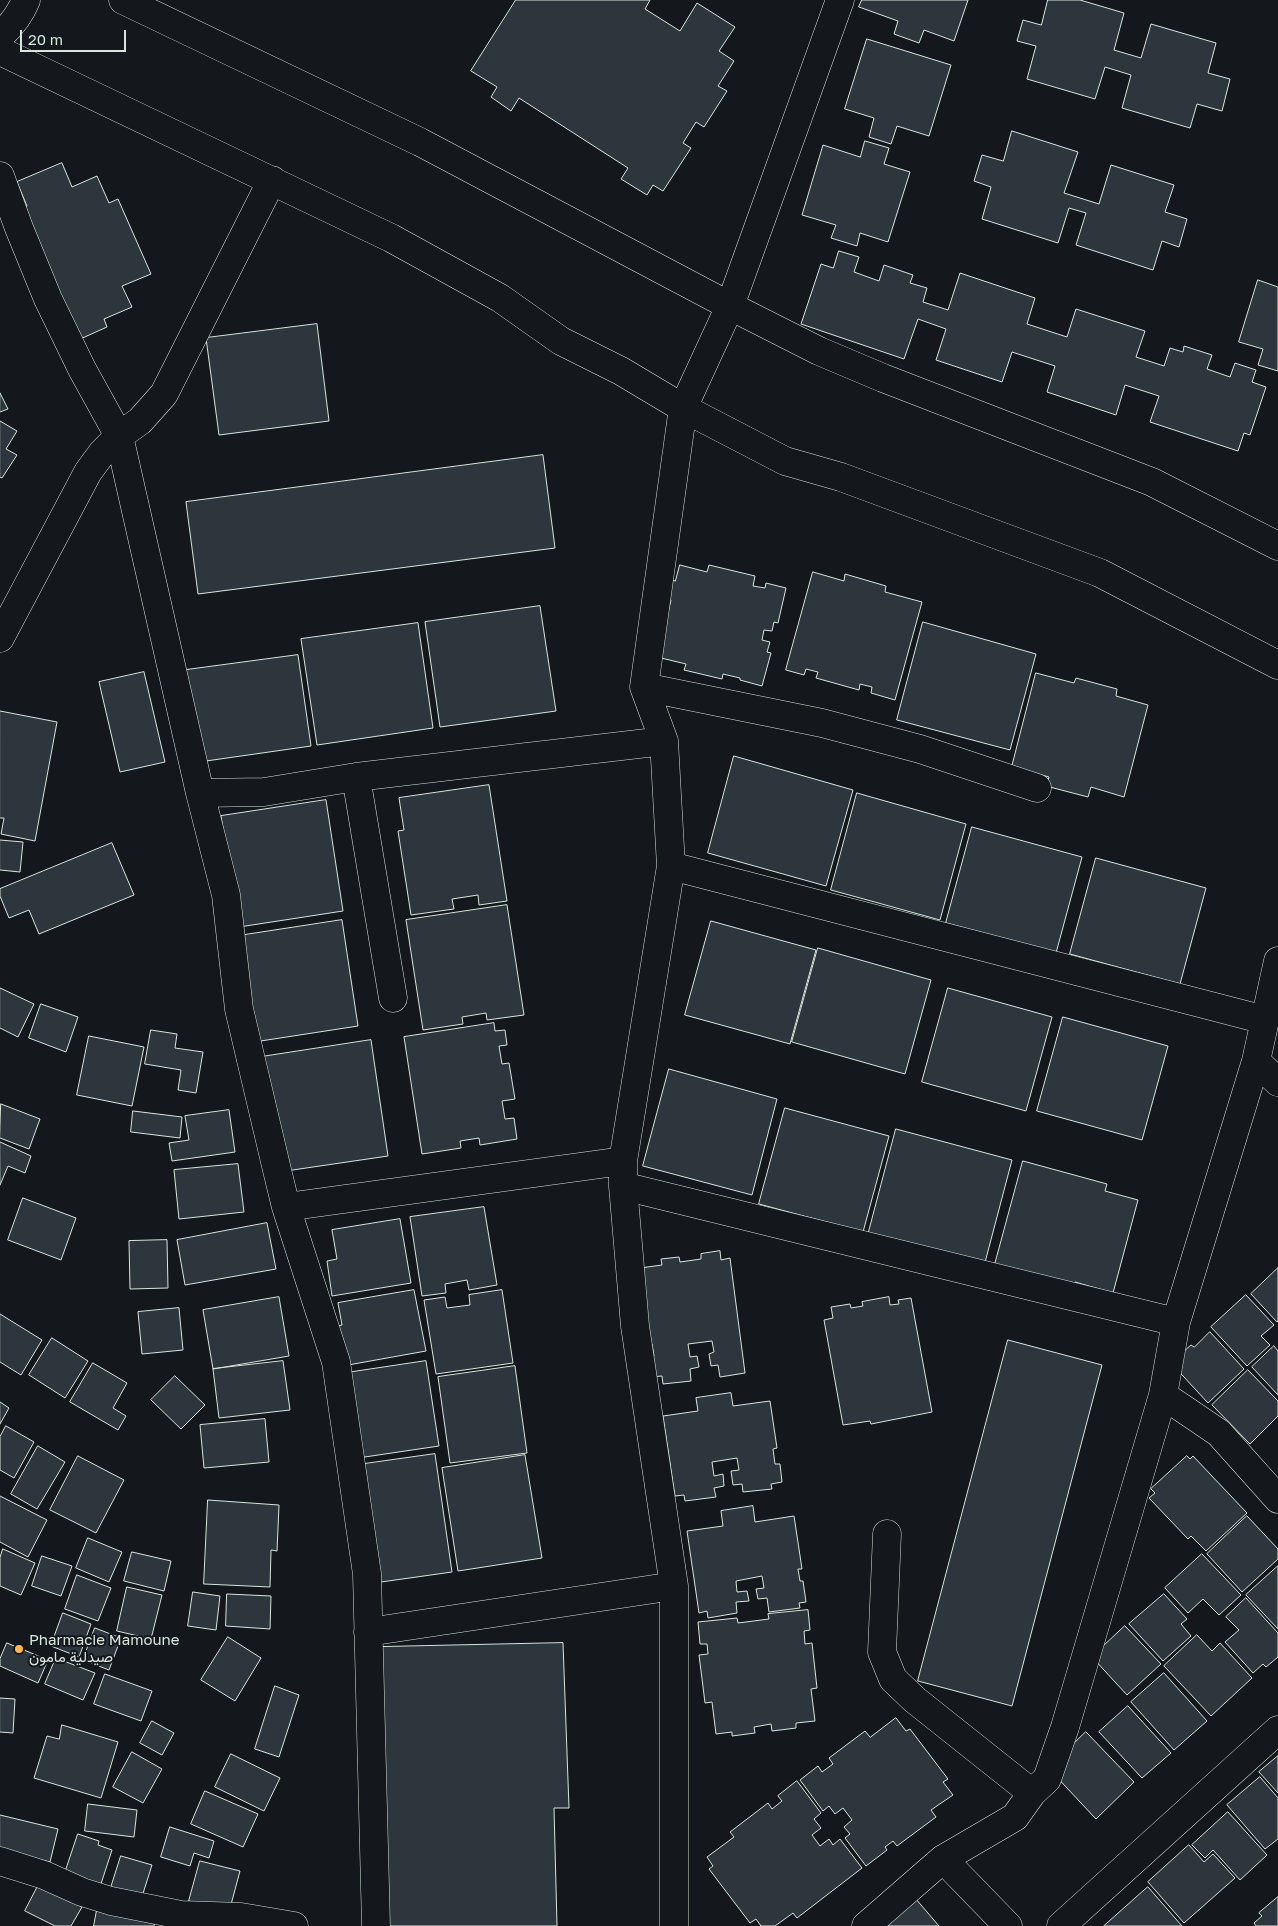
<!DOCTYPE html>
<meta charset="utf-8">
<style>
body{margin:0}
#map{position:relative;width:1278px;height:1926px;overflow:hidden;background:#14181c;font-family:"Golos Text",sans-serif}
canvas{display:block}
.scale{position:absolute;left:20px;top:30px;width:106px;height:22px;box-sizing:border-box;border:2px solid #d8e6dc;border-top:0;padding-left:6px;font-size:15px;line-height:18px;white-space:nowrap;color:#d8e6dc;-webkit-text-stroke:4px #14181c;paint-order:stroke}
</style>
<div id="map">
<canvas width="1278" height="1926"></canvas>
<div class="scale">20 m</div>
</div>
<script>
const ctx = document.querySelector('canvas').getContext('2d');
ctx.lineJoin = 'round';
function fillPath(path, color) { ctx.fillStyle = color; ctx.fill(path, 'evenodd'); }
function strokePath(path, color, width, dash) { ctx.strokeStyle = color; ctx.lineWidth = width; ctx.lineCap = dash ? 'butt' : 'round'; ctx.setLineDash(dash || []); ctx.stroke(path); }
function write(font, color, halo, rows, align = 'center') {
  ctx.font = font + ' "Golos Text",Vazirmatn,sans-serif'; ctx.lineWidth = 4; ctx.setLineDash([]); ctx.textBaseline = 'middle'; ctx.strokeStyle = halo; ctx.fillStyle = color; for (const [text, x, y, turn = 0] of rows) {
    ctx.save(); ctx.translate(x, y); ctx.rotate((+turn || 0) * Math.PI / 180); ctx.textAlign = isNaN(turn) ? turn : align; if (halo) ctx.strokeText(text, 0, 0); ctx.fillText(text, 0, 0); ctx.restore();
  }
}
const building = new Path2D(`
 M516,0H650L645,9L680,31L697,3L735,27L719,51L734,61L718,86L727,91L704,127L696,122L683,143L691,148L663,191L653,185L647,195L621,179L628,168L519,98L511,111L491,97L497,87L471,71Z
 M862,0H968L954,41L924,30L919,43L894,34L898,21L859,7Z
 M1048,0H1080L1124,13L1114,50L1141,58L1151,24L1216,43L1208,73L1230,79L1222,111L1197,104L1190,128L1122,108L1131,75L1105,67L1095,99L1027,79L1036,46L1017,41L1023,20L1041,25Z
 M867,39L951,65L929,136L897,126L891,144L869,137L874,118L845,109Z
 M1012,131L1078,152L1064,193L1099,204L1111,165L1174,185L1165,212L1187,219L1179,247L1162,241L1153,270L1076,245L1086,213L1069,208L1058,243L982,219L991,187L974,181L982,155L1003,161Z
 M865,141L889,148L884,164L910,172L888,242L860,233L857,246L831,238L836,225L802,215L823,145L860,157Z
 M62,163L72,187L97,176L109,203L118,199L151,274L122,286L132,307L104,319L107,327L78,340L21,209L27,206L17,182Z
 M839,251L859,257L854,272L879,281L884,265L913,275L910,283L927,288L923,302L948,310L960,273L1035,298L1027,324L1067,337L1076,309L1145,331L1136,357L1164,366L1170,348L1183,352L1184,346L1212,355L1207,369L1230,377L1235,363L1256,370L1252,382L1266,387L1250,435L1244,433L1238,451L1150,422L1159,396L1125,385L1116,415L1047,392L1055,366L1012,352L1002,382L936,360L946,329L918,319L904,359L801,324L821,264L833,268Z
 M1258,280L1278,287V371L1258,365L1263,349L1239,342Z
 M317,324L329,421L219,435L206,338Z
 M0,393L8,409L0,412Z
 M0,421L17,431L6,449L17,455L2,478L0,477Z
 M543,455L555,548L198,594L186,502Z
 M680,565L707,572L709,565L755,576L753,586L765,588L766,583L786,588L778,623L774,622L772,631L764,630L762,640L770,642L767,652L771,653L762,686L740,680V678L723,674L722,679L684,670L686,664L657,657L671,600L662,598L667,578L675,581Z
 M813,572L844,581L845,574L886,586L885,592L922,602L895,700L871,693L872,687L860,684L859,690L816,678L818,672L806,669L804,675L786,670Z
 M540,606L556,711L440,727L425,622Z
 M923,622L1036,654L1010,750L897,720Z
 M418,623L433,728L317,745L301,639Z
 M298,655L311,746L199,762L186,670Z
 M144,672L165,762L120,772L99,682Z
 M1036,673L1074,683L1076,678L1117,689L1116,696L1148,705L1124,797L1091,787L1088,797L1046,786L1049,777L1012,767Z
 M0,711L57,722L35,841L1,834L4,818H0Z
 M734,756L853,790L826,886L708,853Z
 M489,785L507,901L479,905L478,895L452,899L454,909L411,915L398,831L404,830L399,798Z
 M857,793L966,824L940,920L831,890Z
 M326,800L343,911L239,927L221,816Z
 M972,827L1082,857L1056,953L946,923Z
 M0,840L23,842L20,872L0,870Z
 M112,843L134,895L39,934L29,910L9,918L0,896V889Z
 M1096,858L1206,888L1180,984L1070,954Z
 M507,905L524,1015L487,1020L486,1013L462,1017L463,1024L423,1030L406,920Z
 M342,920L358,1026L254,1042L238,936Z
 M711,921L816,950L790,1044L685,1015Z
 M818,948L931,980L905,1074L792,1042Z
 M0,988L34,1004L18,1037L0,1028Z
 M948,988L1052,1017L1026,1111L922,1082Z
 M41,1004L78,1017L66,1052L29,1038Z
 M1063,1017L1168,1046L1142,1140L1037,1111Z
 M494,1023L495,1031L505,1030L507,1045L499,1046L502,1064L509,1063L515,1099L502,1101L505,1119L514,1118L517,1139L480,1145L479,1138L460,1141L461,1148L422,1154L404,1037Z
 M151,1030L177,1034L175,1048L203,1052L196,1093L178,1090L181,1070L145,1064Z
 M89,1036L144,1047L132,1106L77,1095Z
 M371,1040L388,1156L279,1172L261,1057Z
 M669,1069L777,1099L752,1195L643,1166Z
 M1,1104L40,1119L29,1149L0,1138Z
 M785,1108L889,1136L863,1232L759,1204Z
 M229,1110L235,1152L172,1161L169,1143L189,1140L185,1116Z
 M133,1111L182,1117L180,1138L131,1132Z
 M896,1129L1012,1160L983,1270L867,1239Z
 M0,1142L31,1156L25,1173L8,1166L0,1185Z
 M1023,1161L1107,1184L1105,1191L1138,1200L1113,1293L1075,1282L1073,1289L994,1268Z
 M238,1164L244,1212L179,1219L174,1170Z
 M23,1198L76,1218L61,1260L8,1240Z
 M484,1207L497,1285L469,1290L467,1280L445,1284L446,1293L422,1296L410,1217Z
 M400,1219L411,1283L332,1296L327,1261L337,1259L332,1230Z
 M267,1223L276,1269L185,1285L177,1240Z
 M167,1240L168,1288L130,1289L129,1241Z
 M720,1251L721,1260L730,1258L745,1373L720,1377L718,1365L711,1366L709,1354L714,1352L712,1341L688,1344L690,1357L697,1356L699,1367L690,1369L691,1381L663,1384L662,1376L650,1377L648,1357L654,1356L652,1344L646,1345L640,1268L662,1265L661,1259L679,1257L680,1262L701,1259V1254Z
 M1278,1268V1321L1277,1322L1251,1294Z
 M414,1290L426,1351L348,1365L337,1326L342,1325L338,1303Z
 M502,1290L513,1363L436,1374L424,1300L445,1297L447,1308L470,1305L469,1295Z
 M1246,1295L1274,1325L1261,1336L1270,1345L1247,1366L1211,1327Z
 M279,1297L289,1356L213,1369L203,1310Z
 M889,1297L890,1305L899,1304L898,1300L911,1298L932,1412L871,1424L870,1421L843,1425L824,1320L833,1318L831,1307L850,1304L851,1308L863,1306L862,1302Z
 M179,1308L183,1350L142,1354L138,1312Z
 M0,1314L42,1340L21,1375L0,1362Z
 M1210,1332L1244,1369L1208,1403L1171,1363L1191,1345L1194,1347Z
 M52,1338L88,1361L65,1398L29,1375Z
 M1008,1340L1102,1365L1012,1706L918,1681Z
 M1274,1346L1278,1351V1395L1252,1367Z
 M283,1361L290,1410L219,1418L213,1369Z
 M426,1361L439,1446L358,1458L346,1373Z
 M93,1363L127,1383L113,1408L126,1416L118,1430L70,1402Z
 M515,1366L527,1453L450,1463L438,1377Z
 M1248,1370L1278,1401V1416L1250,1444L1212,1405Z
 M175,1376L205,1405L181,1429L151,1400Z
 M731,1393L733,1406L770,1401L777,1448L773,1449L775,1464H780L782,1482L771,1484L772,1489L743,1492L742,1484L733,1485L731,1471L739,1470L737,1458L712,1462L714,1476L723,1474L724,1486L714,1488L716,1497L685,1501L684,1495L675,1496L663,1416L698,1411L696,1398Z
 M0,1402L9,1408L0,1424Z
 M265,1419L269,1462L204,1468L200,1425Z
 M6,1426L34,1442L14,1478L0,1470V1437Z
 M38,1446L65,1462L37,1509L11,1494Z
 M435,1454L452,1572L374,1583L357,1465Z
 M525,1455L542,1558L458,1571L442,1468Z
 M78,1456L124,1480L96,1533L50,1510Z
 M1187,1456L1190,1459L1193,1456L1247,1513L1206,1551L1191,1536L1188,1539L1149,1498L1155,1493L1151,1489Z
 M0,1496L47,1520L28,1557L0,1542Z
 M208,1500L279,1505L277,1551L271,1550L270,1587L204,1584Z
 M753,1506L755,1522L794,1516L802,1569H798L800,1581H803L806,1602L799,1603L800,1608L769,1612L767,1598L758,1599L756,1589L764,1588L762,1576L736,1581L737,1592L747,1591L749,1601L736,1602L737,1613L708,1618L707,1611L699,1613L687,1531L723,1526L721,1511Z
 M1247,1516L1278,1549V1559L1242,1592L1207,1554Z
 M88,1538L122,1552L109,1582L76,1568Z
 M3,1549L35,1563L21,1595L0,1586V1558Z
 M132,1552L171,1561L164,1591L124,1581Z
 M1202,1554L1241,1595L1219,1615L1203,1599L1188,1613L1165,1588Z
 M42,1556L72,1566L61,1596L32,1586Z
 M1278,1566V1629L1246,1595Z
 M77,1575L111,1588L98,1621L65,1609Z
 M127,1587L162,1595L151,1639L117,1631Z
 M193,1592L220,1596L216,1630L188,1626Z
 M227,1594L271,1596L270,1629L226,1626Z
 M1164,1594L1187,1619L1181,1624L1191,1636L1163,1661L1129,1624Z
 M1246,1598L1278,1633V1657L1266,1667L1263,1664L1253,1673L1225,1642L1239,1630L1226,1617Z
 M808,1610L810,1630L804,1631L805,1644L812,1643L817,1688L811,1689L815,1721L796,1723V1728L772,1731L771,1724L754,1727L755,1733L732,1736V1732L716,1734L712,1702L705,1703L699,1655L708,1654L707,1644H700L698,1622L737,1618L738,1623L769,1619L768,1614Z
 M63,1613L91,1624L79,1657L51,1646Z
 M1125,1626L1161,1664L1127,1695L1092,1657Z
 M95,1628L121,1638L109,1670L83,1660Z
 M1197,1635L1212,1651L1220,1643L1252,1678L1211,1716L1164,1666Z
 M228,1637L261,1658L235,1701L201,1680Z
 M7,1643L48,1660L38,1683L0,1666V1659Z
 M563,1643L569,1808H554L557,1926H389L380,1647Z
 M56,1658L95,1673L83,1700L45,1684Z
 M1164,1673L1207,1721L1174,1750L1131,1702Z
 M105,1674L152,1691L141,1721L94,1704Z
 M275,1686L299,1695L279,1757L255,1749Z
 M0,1698L15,1699L13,1733L0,1732Z
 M1128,1706L1171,1753L1142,1778L1099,1732Z
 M896,1718L906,1731L910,1729L948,1779L943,1782L953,1795L931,1810L936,1817L897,1846L893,1841L885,1847L887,1850L866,1866L845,1838L850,1834L844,1827L852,1820L843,1808L835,1814L829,1806L823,1811L800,1780L818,1766L822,1772L833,1764L829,1758L865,1731L870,1737Z
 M152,1721L174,1733L162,1755L140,1743Z
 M62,1725L118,1742L101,1798L34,1778L47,1736L59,1739Z
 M1086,1732L1134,1782L1096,1819L1052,1772L1064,1753Z
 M132,1752L162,1769L143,1803L113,1787Z
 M231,1754L280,1778L264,1811L215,1787Z
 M1278,1756V1793L1259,1772Z
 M1260,1777L1278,1798V1839L1265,1849L1227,1805Z
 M797,1781L821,1813L814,1819L821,1828L812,1835L820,1846L829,1839L833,1845L840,1839L862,1868L797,1918L793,1913L775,1926H761L756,1919L750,1923L709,1869L713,1866L707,1857L734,1837L730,1832L768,1803L772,1809L782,1801L778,1796Z
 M205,1791L258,1814L243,1847L191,1824Z
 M88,1804L137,1810L134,1837L85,1831Z
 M1228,1812L1267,1855L1240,1880L1213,1850L1205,1858L1192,1845Z
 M0,1815L58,1829L50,1862L0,1850Z
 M170,1827L214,1841L209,1858L194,1853L190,1866L161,1857Z
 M78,1834L99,1841L98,1845L112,1850L98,1893L63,1879Z
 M1189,1845L1204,1862L1213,1854L1235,1878L1184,1923L1148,1882Z
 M121,1856L152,1865L140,1903L109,1894Z
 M200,1861L240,1871L229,1912L189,1901Z
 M39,1884L82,1907L71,1926H55L25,1911Z
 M1148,1887L1182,1926H1104Z
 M1278,1897V1926H1256L1254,1923L1262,1916L1259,1913Z
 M915,1898L939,1926H882Z
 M97,1910L155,1922L154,1926H94Z`);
fillPath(building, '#2c363c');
strokePath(building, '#d8e6dc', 1);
const minor = new Path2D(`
 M123,0L420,142L730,306L819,351L883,378L1152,482L1278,546
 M0,36C12,25 20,15 26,0
 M0,51L391,238L500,298L561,341L621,371L683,408L785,461L841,477L1100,573L1278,665
 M0,176L19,228L48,299L82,369L119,436L200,793L226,895L239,1009L277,1170L286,1207L336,1362L367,1574L376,1926
 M0,638L88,472L102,453L119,436L140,421L164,394L272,180
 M644,687L822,723L920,749L1037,788
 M356,777L393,998
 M200,793L264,792L356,777L664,741
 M671,866L1265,1020
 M1256,1061L1278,1082
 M623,1186L1176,1322
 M286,1207L623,1161
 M1163,1395L1219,1433L1278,1499
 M887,1534L882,1652L893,1679L915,1700L1032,1793
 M368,1632L674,1586
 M943,1859L1008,1926
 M0,1861L44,1875L82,1892L111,1901L181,1915L241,1917L294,1926
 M674,1926V1586L635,1326L623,1186V1161L671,866L664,741L644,687L683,408L730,306L840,0
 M866,1926L943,1859L1015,1817L1032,1793L1047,1779L1065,1727L1163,1395L1176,1322L1256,1061L1278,961
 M1061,1926L1278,1730`);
strokePath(minor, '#d8e6dc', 29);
strokePath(minor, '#14181c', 28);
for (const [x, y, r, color] of [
 [19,1649,5,"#ffb74d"]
]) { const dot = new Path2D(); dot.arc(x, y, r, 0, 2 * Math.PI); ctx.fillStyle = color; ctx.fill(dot); strokePath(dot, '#14181c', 2); }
write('15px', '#d8e6dc', '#14181c', [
 ["Pharmacie Mamoune",29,1640],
 ["صيدلية مامون",29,1657]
], 'left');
</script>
